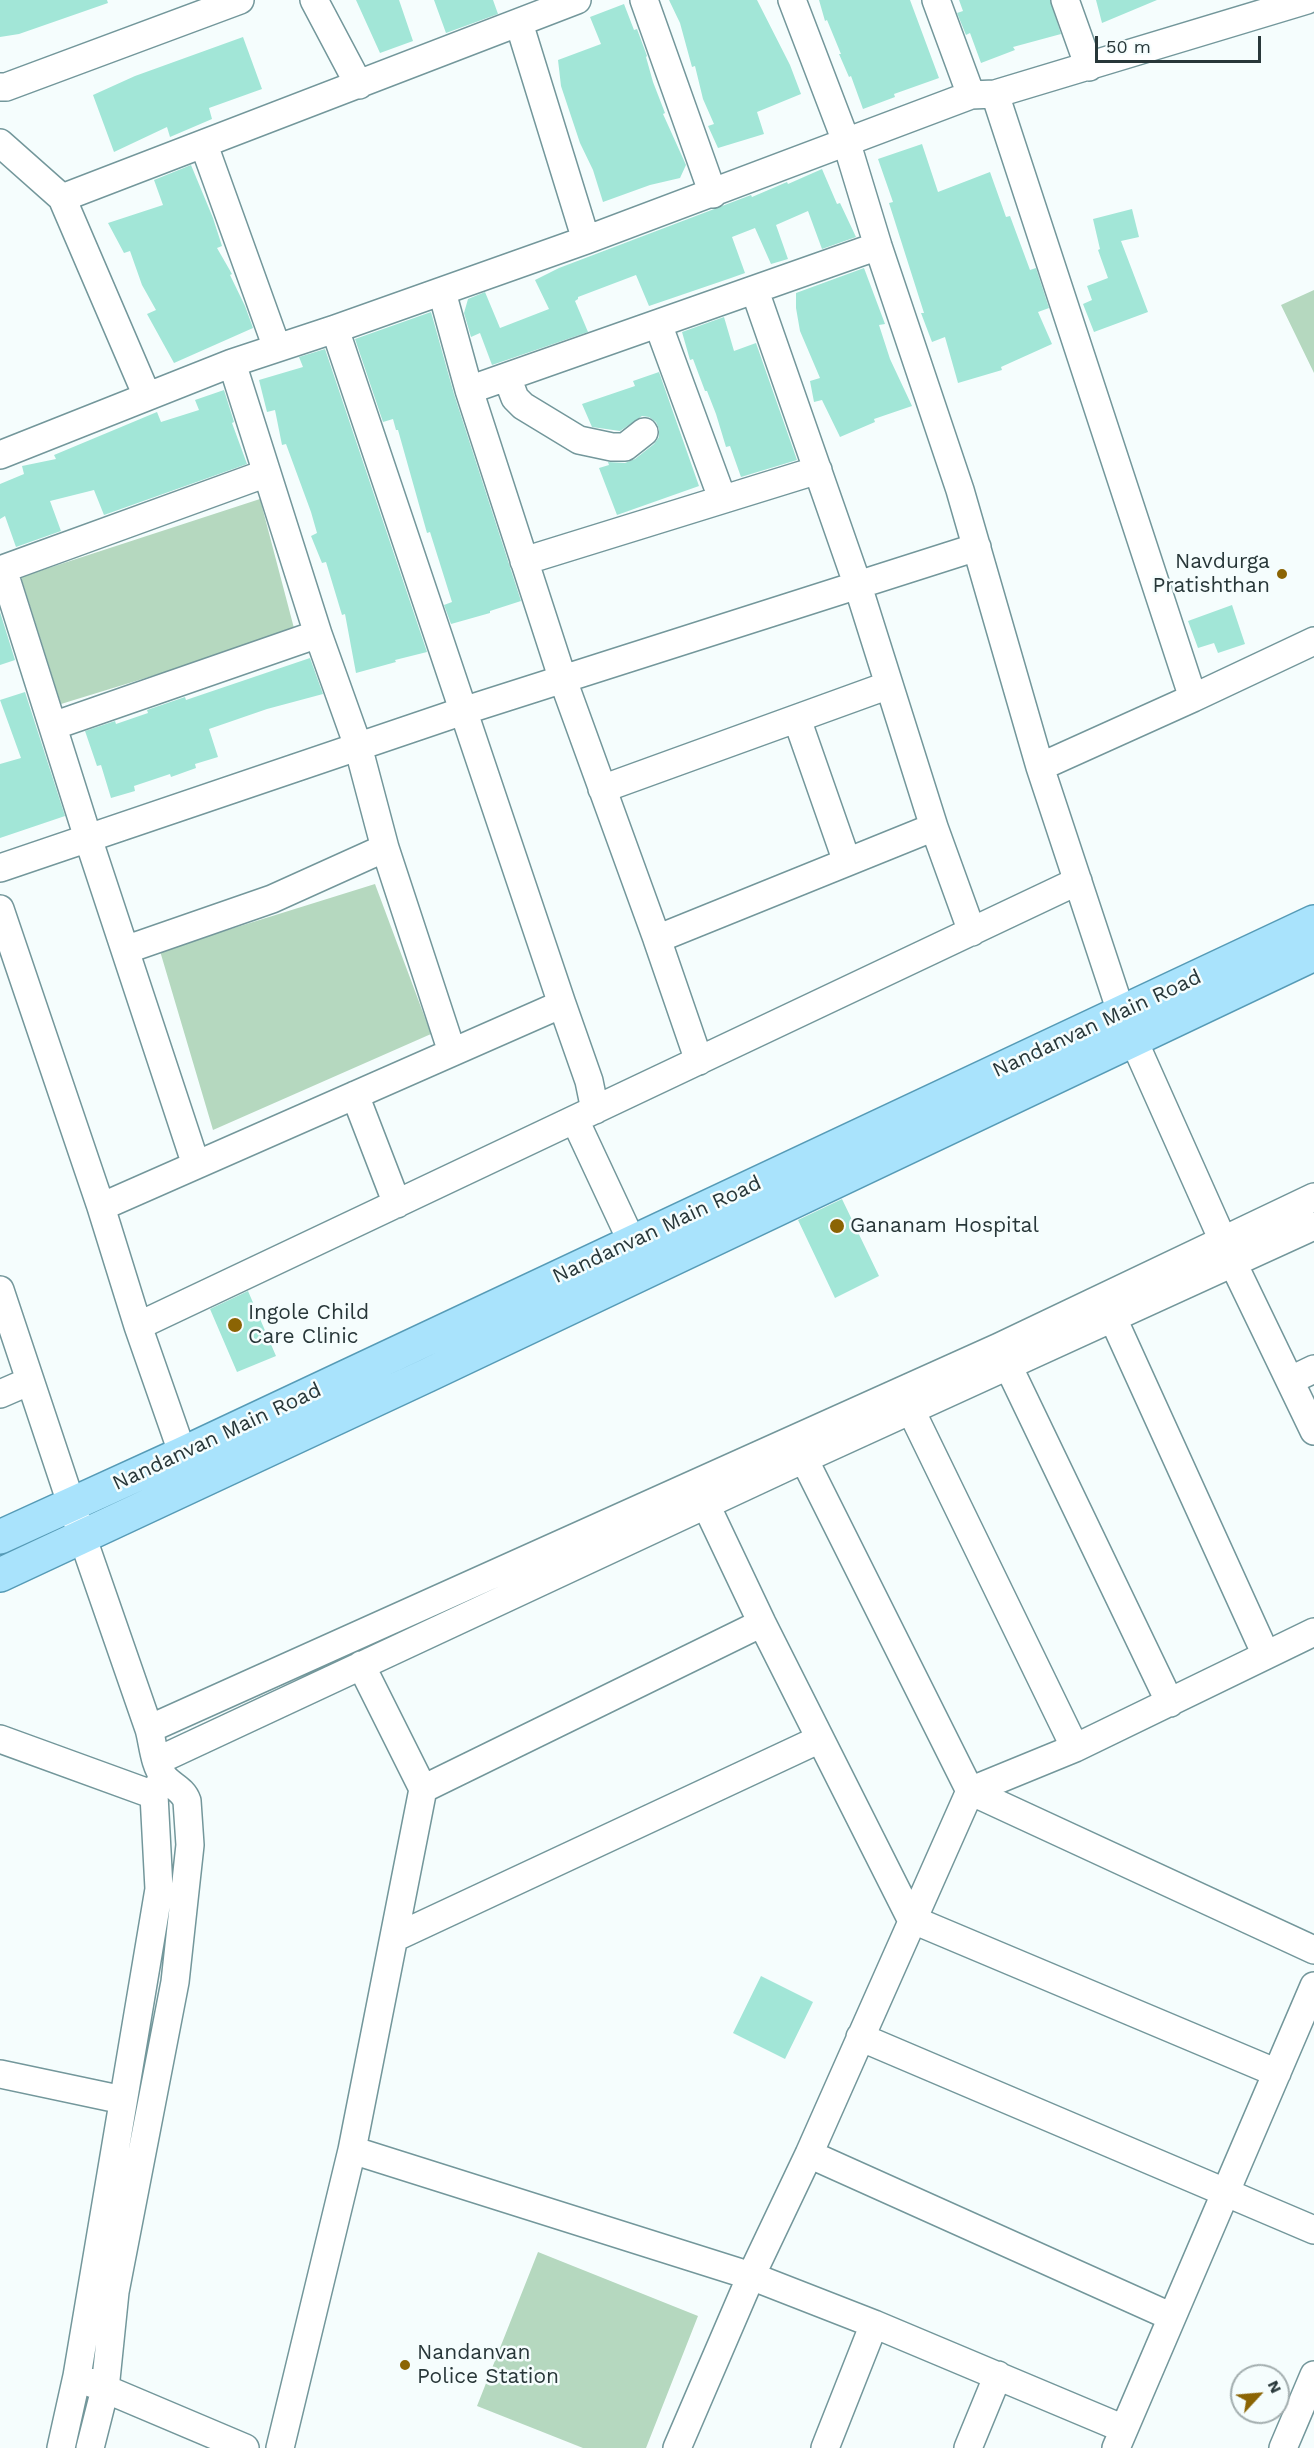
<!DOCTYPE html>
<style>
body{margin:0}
#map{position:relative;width:1314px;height:2448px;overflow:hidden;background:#f5fdfd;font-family:"Work Sans",sans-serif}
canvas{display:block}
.north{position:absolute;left:1230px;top:2364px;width:60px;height:60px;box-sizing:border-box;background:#f5fdfd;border:2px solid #a3aeaf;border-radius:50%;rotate:64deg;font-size:16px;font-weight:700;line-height:24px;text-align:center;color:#283739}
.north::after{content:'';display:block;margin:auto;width:21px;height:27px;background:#8b6404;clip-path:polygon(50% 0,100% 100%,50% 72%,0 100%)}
.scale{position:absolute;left:1095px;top:36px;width:166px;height:27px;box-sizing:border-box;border:3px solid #283739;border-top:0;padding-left:8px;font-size:18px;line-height:21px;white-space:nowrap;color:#283739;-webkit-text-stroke:4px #f5fdfd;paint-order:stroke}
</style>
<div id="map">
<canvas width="1314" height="2448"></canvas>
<div class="north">N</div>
<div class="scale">50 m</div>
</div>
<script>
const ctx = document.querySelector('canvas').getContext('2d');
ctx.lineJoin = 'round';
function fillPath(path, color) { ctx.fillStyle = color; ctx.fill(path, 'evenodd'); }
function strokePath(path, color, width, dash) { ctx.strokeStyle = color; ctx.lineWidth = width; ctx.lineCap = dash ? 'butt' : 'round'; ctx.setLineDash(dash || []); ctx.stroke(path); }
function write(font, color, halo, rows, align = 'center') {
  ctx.font = font + ' "Work Sans",sans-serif'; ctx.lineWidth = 5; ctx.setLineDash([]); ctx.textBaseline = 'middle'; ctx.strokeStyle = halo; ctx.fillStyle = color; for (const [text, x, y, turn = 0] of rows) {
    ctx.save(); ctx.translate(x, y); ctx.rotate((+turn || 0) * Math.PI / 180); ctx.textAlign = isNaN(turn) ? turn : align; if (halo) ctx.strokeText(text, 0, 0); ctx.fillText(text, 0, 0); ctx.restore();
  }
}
fillPath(new Path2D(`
 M1314,290V373L1281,305Z
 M260,499L295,632L61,704L21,577Z
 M375,884L431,1034L213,1130L160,951Z
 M538,2252L698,2316L646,2448H583L477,2406Z`), '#b5d8bf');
fillPath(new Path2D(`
 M0,0H107L108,3L19,34L0,37Z
 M356,0H399L413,41L380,53Z
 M434,0H493L498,14L446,33Z
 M669,0H757L790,65L801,94L757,112L764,134L718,148L708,126L714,124L703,99L695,66L692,67L680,23Z
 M819,0H910L939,78L894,94L895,97L863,109L851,76L849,77L839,54H841L827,20L825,21Z
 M959,0H1050L1061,34L1013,47L1015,50L981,63L970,33L966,35L957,13L963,11Z
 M1096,0H1157L1102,23Z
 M624,4L634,30L637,29L647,56L646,57L653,82L665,113L663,114L686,165L680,178L650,185L603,202L593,170L580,143L561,86L558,60L601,44L590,17Z
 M243,37L262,89L209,108L212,119L170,137L167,127L114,152L93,95L135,76Z
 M922,144L938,192L990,172L1006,217L1010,216L1030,270L1036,268L1049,308L1038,312L1052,344L1001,367L1002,370L958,383L945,337L932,342L921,313H924L889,203L893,202L878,159Z
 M191,165L213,218L222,246L217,248L232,274L230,275L245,306L253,328L174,363L147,314L156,310L142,285L130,251L124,253L108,223L163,205L154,180Z
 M822,169L837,204L840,203L856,237L822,249L808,211L776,225L788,259L771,264L755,228L732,237L745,273L731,278L649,306L636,275L578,297V299L575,301L588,332L492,365L480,333L471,337L464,313L468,299L485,292L500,328L549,309L535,280L559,268L751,195L752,197L787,182L788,184Z
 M1132,209L1139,237L1121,241L1148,312L1094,332L1083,304L1092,300L1087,286L1108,278L1098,250L1100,249L1093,219Z
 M864,268L885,324L879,325L890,359L912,406L874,419L875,422L840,437L822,400L814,402L810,381L820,378L800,331L796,308V293Z
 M431,312L454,394L521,601L490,611V613L451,624L444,605L452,602L430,532L427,533L398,430H396L393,419L383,422L355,339Z
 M724,317L734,351L756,343L797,460L741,477L730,446L726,447L716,414L707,391H705L693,359L690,360L682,332Z
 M325,349L427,652L395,660L396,662L356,673L345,614L342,615L326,562L322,563L311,536L317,533L311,512L286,444L282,445L275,410L267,412L259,380L303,367L299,357Z
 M659,372L699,486L617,515L599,468L609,465L608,462L625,463L635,459L654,444L659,437V429L656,422L649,417L642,416L620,431L592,427L582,404L635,386L633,381Z
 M224,390L234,422L232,423L247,464L104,515L94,490L50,501L61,531L16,547L5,516L0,519V484L24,474L22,466L56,459L54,455L157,412L161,422L199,410L195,400Z
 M1232,605L1245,644L1218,653L1214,643L1198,648L1188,621Z
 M0,612L15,660L0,665Z
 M310,658L323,694L267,709L209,729L218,757L195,764L196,768L171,777L170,774L134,786L135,791L111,798L101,765L97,766L85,731L115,721L116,724L148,713L147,710L185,697L186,700Z
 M25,692L65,816L0,838V764L21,758L0,700Z
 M842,1199L879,1276L835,1298L798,1220Z
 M248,1291L276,1356L237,1372L210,1309Z
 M761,1976L813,2002L785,2059L733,2033Z`), '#a2e6d7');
const minor = new Path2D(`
 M314,0L359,85
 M644,0L713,194
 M792,0L847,144L878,246L960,490L1040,767L1121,1012L1233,1263L1314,1431
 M936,0L971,95
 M1065,0L1089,67
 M519,23L586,240
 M0,87H6L240,0
 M995,94L1193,698L1040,767
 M0,143L62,198L147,396
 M204,145L277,348
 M62,198L577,0
 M755,291L858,586L934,827L657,939L563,680L469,390L878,246
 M442,292L469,390
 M658,324L722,498
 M335,329L562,1004L101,1207L138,1326L1078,881
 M232,363L318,634L358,746L385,848L452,1052
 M507,377L515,398L523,406L579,440L612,447H625L644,432
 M0,455L232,363L335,329L586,240L971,95L995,94L1307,0
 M524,561L818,470
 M3,569L88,838L196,1165
 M0,570L267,473
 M1193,698L1314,641
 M797,719L847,862
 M53,726L318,634
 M602,789L889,685
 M934,827L972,932
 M0,868L463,711L977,547
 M0,909L101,1207
 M657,939L699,1061
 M125,950L272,899L385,848
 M562,1004L589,1081L595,1110
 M355,1095L397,1204
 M575,1120L632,1242
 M0,1290L82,1536L149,1729C153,1743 154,1765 164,1777C171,1786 183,1789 187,1801L190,1845L175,1982L115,2292L105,2389L90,2448
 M1106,1303L1266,1655
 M138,1326L189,1472
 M1001,1351L1170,1703
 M1291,1380L1314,1369
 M0,1394L30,1381
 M904,1396L1075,1748
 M804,1459L970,1791L1075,1748L1314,1632
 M706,1505L762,1623L911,1919L1277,2073
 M361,1665L423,1789L762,1623
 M149,1729L999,1347L1314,1197
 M0,1739L154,1795
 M157,1761L804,1459L1314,1226
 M423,1789L352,2150L751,2276L874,2324L1124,2429
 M394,1938L820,1739
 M860,2037L1314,2230
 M0,2074L123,2100
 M809,2154L1172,2317
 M89,2382L245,2448
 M61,2448L77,2376L159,1889L154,1795L163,1776
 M280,2448L352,2150
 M677,2448L751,2276L809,2154L970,1791L1314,1950
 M825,2448L874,2324
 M968,2448L998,2375
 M1116,2448L1314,1986
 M1283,2448L1314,2375`);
const major = new Path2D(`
 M0,1537L182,1454L1314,922
 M0,1575L428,1375L1314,954`);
strokePath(minor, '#73979b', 30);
strokePath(major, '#569bb6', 36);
strokePath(minor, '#fff', 27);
strokePath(major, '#a9e3fc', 33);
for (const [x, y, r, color] of [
 [1282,574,6,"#8b6404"],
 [837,1226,8,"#8b6404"],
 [235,1325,8,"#8b6404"],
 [405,2365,6,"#8b6404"]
]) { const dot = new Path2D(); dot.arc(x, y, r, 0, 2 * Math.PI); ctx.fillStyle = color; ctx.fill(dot); strokePath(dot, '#f5fdfd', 2); }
write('21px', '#283739', '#f5fdfd', [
 ["Navdurga",1270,562,"right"],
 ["Pratishthan",1270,586,"right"],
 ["Gananam Hospital",850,1226],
 ["Ingole Child",248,1313],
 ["Care Clinic",248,1337],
 ["Nandanvan",417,2353],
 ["Police Station",417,2377]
], 'left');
write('21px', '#283739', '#f5fdfd', [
 ["Nandanvan Main Road",1097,1024,-25],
 ["Nandanvan Main Road",657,1230,-25],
 ["Nandanvan Main Road",217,1437,-25]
]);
</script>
